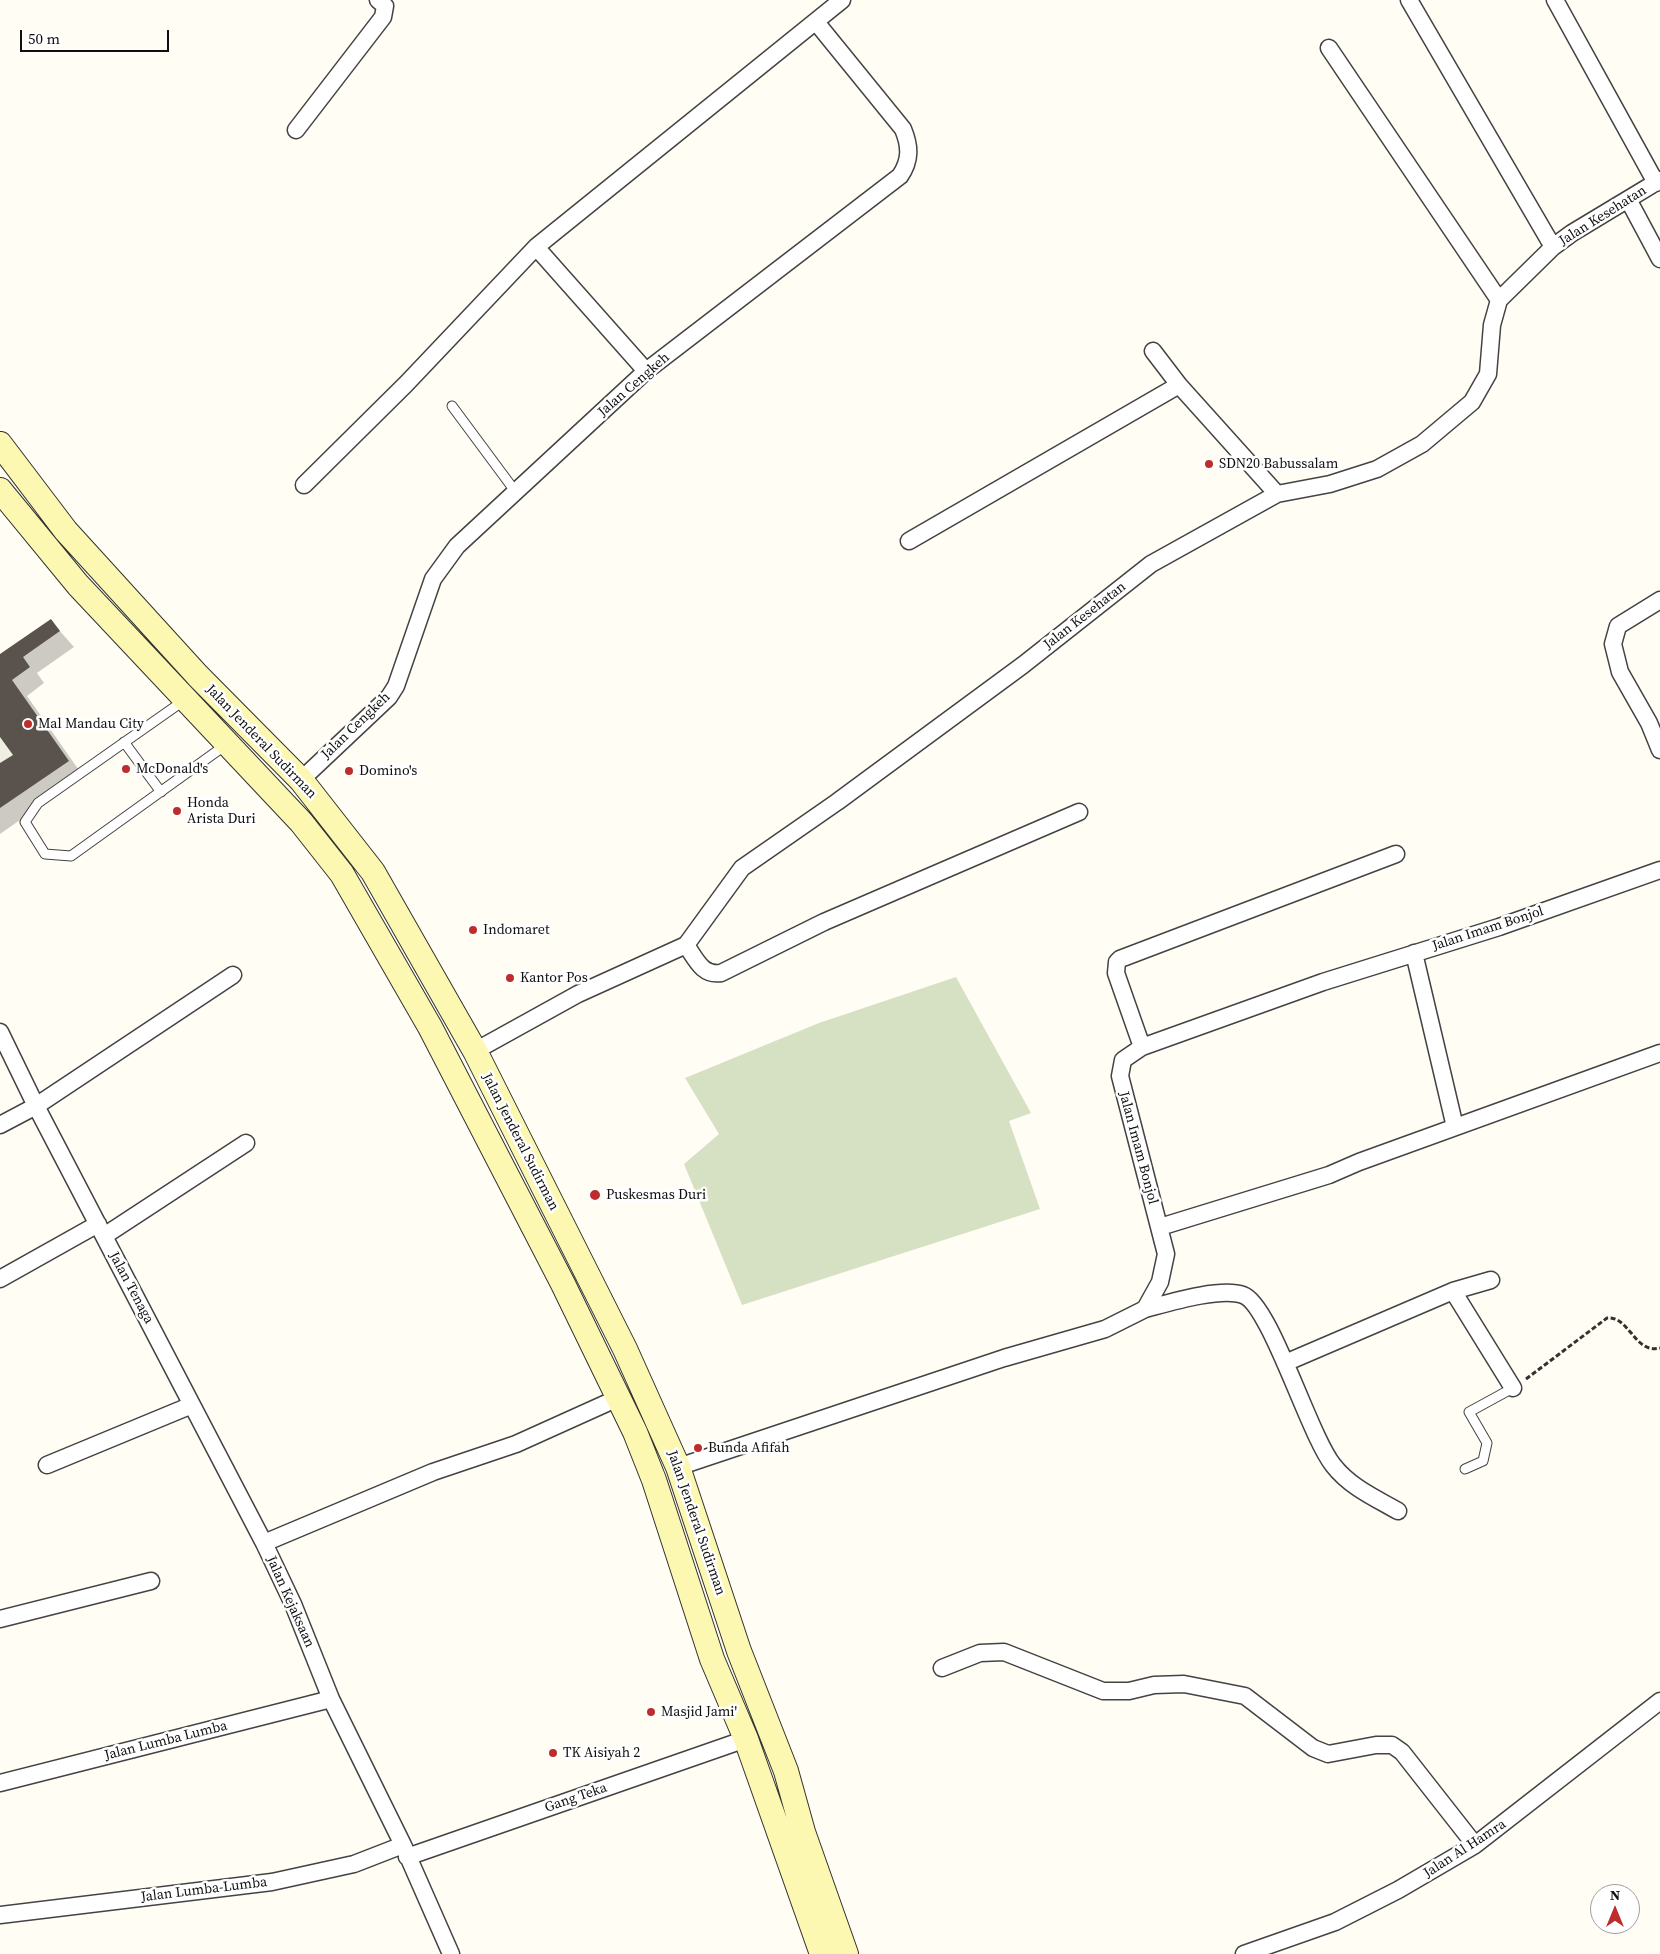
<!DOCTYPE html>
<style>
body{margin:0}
#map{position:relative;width:1660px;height:1954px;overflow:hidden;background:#fffdf4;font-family:"Source Serif 4",serif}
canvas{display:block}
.north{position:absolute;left:1590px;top:1884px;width:50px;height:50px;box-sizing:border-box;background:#fff;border:1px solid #9f9f9f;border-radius:50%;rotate:0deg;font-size:14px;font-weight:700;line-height:20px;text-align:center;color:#101010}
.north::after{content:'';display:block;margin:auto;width:18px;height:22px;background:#bd2d2c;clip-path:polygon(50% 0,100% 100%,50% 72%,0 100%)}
.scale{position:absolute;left:20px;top:30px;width:149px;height:22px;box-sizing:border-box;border:2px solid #101010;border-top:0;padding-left:6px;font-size:15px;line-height:18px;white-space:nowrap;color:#101010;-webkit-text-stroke:4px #fff;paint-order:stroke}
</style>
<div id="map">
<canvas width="1660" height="1954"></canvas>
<div class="north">N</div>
<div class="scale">50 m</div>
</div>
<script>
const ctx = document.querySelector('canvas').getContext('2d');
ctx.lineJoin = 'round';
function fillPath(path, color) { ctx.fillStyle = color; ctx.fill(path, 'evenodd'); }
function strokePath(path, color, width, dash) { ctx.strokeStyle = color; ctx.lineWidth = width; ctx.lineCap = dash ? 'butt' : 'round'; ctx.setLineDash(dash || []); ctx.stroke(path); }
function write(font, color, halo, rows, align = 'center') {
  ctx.font = font + ' "Source Serif 4",serif'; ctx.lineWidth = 5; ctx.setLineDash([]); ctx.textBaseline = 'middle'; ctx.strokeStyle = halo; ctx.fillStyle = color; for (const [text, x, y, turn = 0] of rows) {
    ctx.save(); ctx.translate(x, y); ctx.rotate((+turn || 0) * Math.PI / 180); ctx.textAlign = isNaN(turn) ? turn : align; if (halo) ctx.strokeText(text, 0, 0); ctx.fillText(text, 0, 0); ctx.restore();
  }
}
fillPath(new Path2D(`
 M956,977L1031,1113L1009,1121L1040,1209L742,1305L684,1164L719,1134L685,1078L819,1023Z`), '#d6e1c4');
fillPath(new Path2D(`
 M0,737L13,755L0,763Z`), '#f0ede2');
fillPath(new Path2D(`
 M51,621L74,647L37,673L44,683L27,696L83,776L0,834V765L14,755L0,734V656Z`), '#0003');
fillPath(new Path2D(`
 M51,619L60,631L23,657L30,667L12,680L69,761L0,808V763L13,755L0,737V654Z`), '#59524d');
const lane = new Path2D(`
 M452,406L515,491
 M186,699L38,803L25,822L45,854L71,856L227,744
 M124,742L161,792
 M1465,1469L1483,1461L1487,1443L1469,1412L1513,1388`);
const street = new Path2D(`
 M1409,0L1553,247
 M1555,0L1656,183
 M1329,48L1499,300
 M296,130L383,17L385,6L378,0
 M1629,201L1660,259
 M536,247L646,371
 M1153,351L1179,385L1277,494
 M304,485L406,384L536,247L842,0
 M909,541L1179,385
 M1660,600L1618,626L1613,644L1620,672L1649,723L1660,750
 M301,780L389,697L396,686L433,579L457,546L646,371L900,176C911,160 910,146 903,129L816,22
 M686,945C696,959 702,976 721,973L824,922L1079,812
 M1414,953L1455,1127
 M0,1032L36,1106L264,1543
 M1142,1047L1116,973L1117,962L1120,959L1396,854
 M475,1051L578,994L686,945L742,868L837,802L1023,665L1151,564L1277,494L1330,484L1377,469L1422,444L1472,402L1488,374L1492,325L1499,300L1553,247L1572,233L1660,180
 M0,1125L36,1106L233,975
 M1160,1227L1329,1175L1359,1162L1660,1053
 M104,1236L246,1143
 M0,1279L98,1224
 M1453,1291L1513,1388
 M1145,1309C1168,1303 1220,1287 1243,1295C1270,1304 1309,1435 1333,1465C1350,1487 1375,1498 1398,1511
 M1285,1363L1453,1291L1491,1280
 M47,1465L192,1405
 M678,1467L1004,1358L1105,1329L1145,1309L1160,1282L1166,1254L1120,1076L1123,1060L1142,1047L1323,982L1499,927L1660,870
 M0,1619L151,1581
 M942,1668L980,1653L1004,1652L1103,1691H1129L1154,1685L1184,1684L1245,1696L1313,1748L1328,1754L1376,1745H1392L1402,1752L1475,1845
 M0,1783L331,1699
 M407,1857L746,1739
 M0,1915L272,1882L354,1864L403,1845
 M451,1954L403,1845L331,1699L293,1604L264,1543L433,1472L516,1444L618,1398
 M1244,1954L1335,1922L1398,1890L1475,1845L1660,1701`);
const secondary = new Path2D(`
 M0,444L66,531L198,676L301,780L373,872L475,1051L625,1349L678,1467L739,1651L786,1771L803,1832L846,1954
 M0,490L78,585L301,822L342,874L430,1027L563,1284L635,1432L654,1480L712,1659L746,1739L822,1954`);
strokePath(lane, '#434343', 11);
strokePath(street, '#434343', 19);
strokePath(secondary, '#323232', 26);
strokePath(new Path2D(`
 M1526,1379L1607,1318C1630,1316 1634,1354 1660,1348`), '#323232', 3, [5, 2.5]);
strokePath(lane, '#fff', 9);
strokePath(street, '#fff', 16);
strokePath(secondary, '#fcf8b1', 24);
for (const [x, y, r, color] of [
 [1209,464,5,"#bd2d2c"],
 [28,724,5,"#bd2d2c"],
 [126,769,5,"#bd2d2c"],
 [349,771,5,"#bd2d2c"],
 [177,811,5,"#bd2d2c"],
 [473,930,5,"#bd2d2c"],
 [510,978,5,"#bd2d2c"],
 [595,1195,6,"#bd2d2c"],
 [698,1448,5,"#bd2d2c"],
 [651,1712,5,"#bd2d2c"],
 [553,1753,5,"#bd2d2c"]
]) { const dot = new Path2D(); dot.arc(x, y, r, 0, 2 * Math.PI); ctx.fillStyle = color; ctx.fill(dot); strokePath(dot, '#fff', 2); }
write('14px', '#101010', '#fff', [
 ["Jalan Kesehatan",1603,216,-32],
 ["Jalan Cengkeh",634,385,-41],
 ["Jalan Kesehatan",1085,616,-38],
 ["Jalan Cengkeh",356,726,-44],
 ["Jalan Jenderal Sudirman",261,742,46],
 ["Jalan Imam Bonjol",1488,929,-18],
 ["Jalan Jenderal Sudirman",520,1142,63],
 ["Jalan Imam Bonjol",1138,1148,75],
 ["Jalan Tenaga",131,1288,62],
 ["Jalan Jenderal Sudirman",696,1523,71],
 ["Jalan Kejaksaan",290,1602,66],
 ["Jalan Lumba Lumba",166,1741,-14],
 ["Gang Teka",576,1798,-19],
 ["Jalan Al Hamra",1465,1849,-33],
 ["Jalan Lumba-Lumba",204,1890,-7]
]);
write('14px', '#101010', '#fff', [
 ["SDN20 Babussalam",1219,464],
 ["Mal Mandau City",38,724],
 ["McDonald's",136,769],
 ["Domino's",359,771],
 ["Honda",187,803],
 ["Arista Duri",187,819],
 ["Indomaret",483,930],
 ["Kantor Pos",520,978],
 ["Puskesmas Duri",606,1195],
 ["Bunda Afifah",708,1448],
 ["Masjid Jami'",661,1712],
 ["TK Aisiyah 2",563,1753]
], 'left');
</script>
